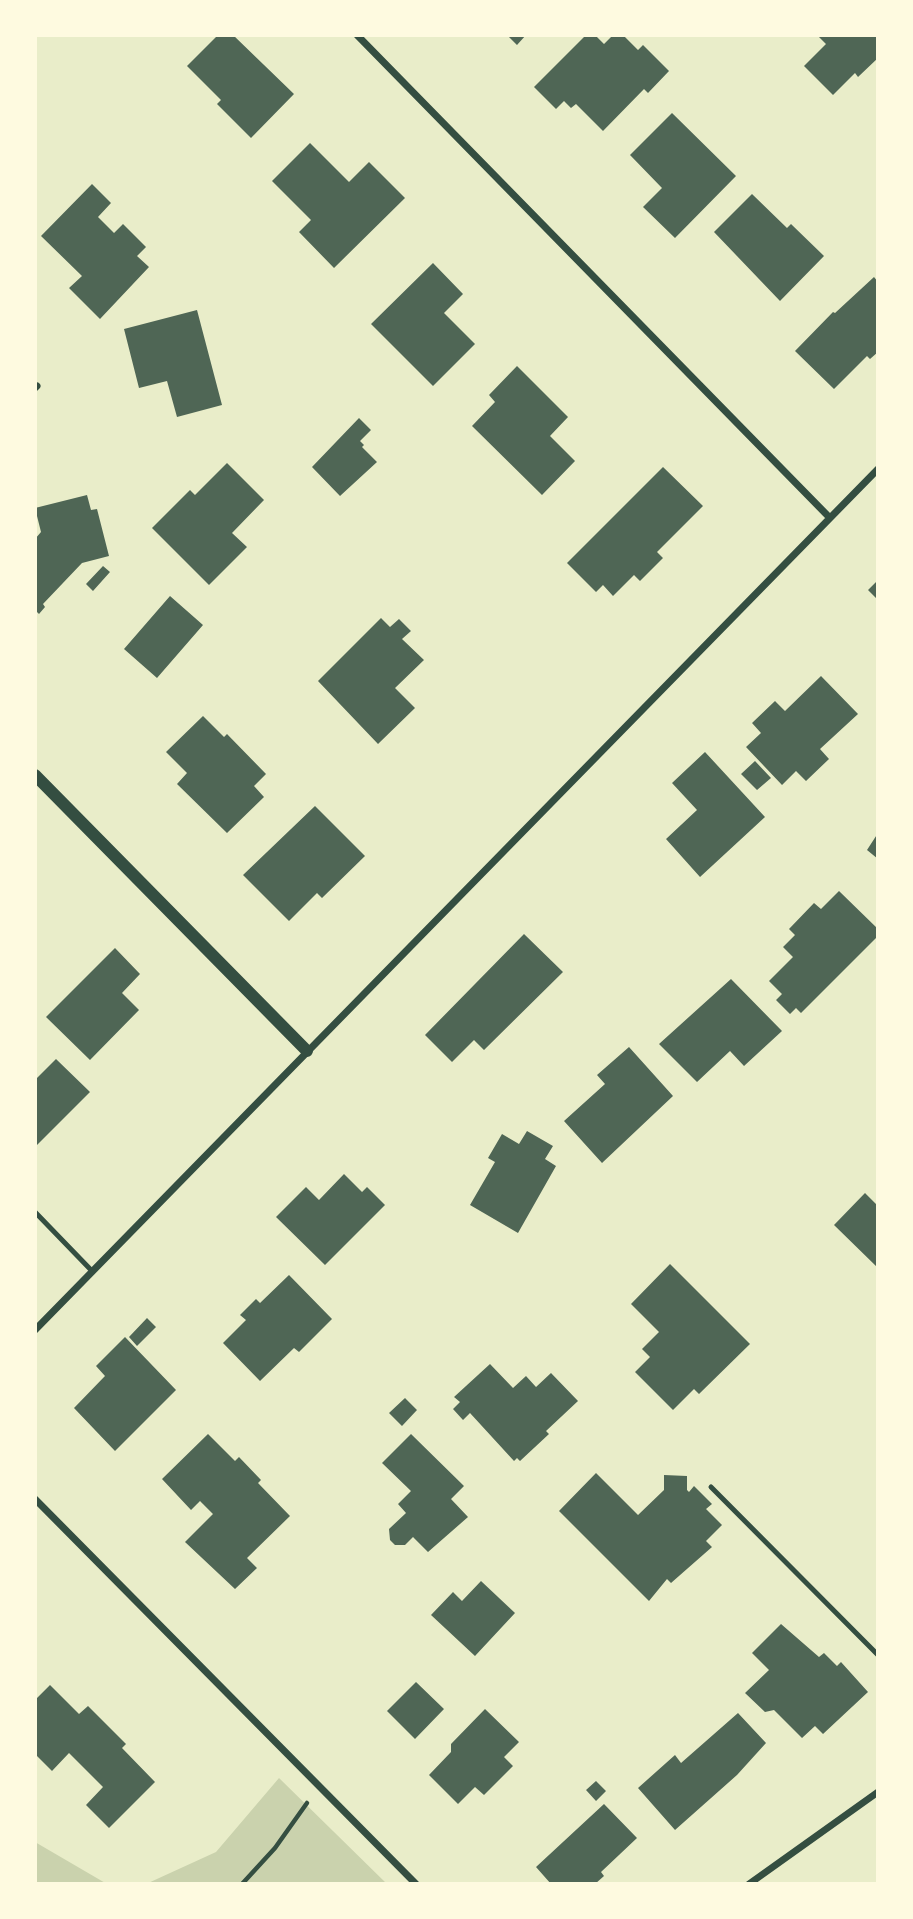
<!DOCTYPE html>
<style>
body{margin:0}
#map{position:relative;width:913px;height:1919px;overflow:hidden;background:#e9edc9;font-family:Inter,sans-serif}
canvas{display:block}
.frame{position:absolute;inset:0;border:37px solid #fefae0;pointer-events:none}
</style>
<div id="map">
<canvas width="913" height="1919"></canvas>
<div class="frame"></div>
</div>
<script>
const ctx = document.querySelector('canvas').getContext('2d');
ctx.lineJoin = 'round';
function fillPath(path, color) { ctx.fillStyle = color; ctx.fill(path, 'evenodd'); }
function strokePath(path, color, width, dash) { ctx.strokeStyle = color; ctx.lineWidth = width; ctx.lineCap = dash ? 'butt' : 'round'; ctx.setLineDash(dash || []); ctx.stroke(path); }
fillPath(new Path2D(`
 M279,1778L387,1884H146L216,1852Z
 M35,1842L107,1884H35Z`), '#cad2ad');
fillPath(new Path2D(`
 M218,35H233L294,94L251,138L217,104L221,100L187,66Z
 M507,35H526L517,45Z
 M586,35H595L604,44L613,35H623L638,50L643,45L669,71L648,93L644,89L603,131L576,104L571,108L564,101L556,109L534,87Z
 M817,35H878V58L858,77L855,73L833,95L804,66L826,44Z
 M672,113L736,176L675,238L643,207L662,188L630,155Z
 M310,143L349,182L369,162L405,198L334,268L299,232L311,220L272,181Z
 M92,184L111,203L98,217L114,233L123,224L146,247L137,256L149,267L100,319L69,288L82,276L41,236Z
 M752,194L787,228L791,224L824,256L780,301L714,232Z
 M433,263L463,294L444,313L475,344L433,386L371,324Z
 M874,277L878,282V352L870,359L867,356L834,389L795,351L833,312L835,313Z
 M197,310L222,405L177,417L167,381L139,388L124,329Z
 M517,366L568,417L550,436L575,461L542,495L472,426L495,402L489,395Z
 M359,418L371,430L360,441L364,445L362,447L377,462L340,496L312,467Z
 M227,463L264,500L232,533L247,547L209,585L152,528L190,490L195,495Z
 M663,467L703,506L657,552L663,558L640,581L634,575L613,596L603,585L596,592L567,563Z
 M87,495L91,510L97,509L109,556L82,563L43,604L45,607L39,614L35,610V539L41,532L35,508Z
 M103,566L110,572L93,591L86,584Z
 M878,580V600L868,590Z
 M170,596L203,625L157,678L124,649Z
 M381,618L390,627L399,619L411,631L402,639L424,660L395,688L415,708L378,744L318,681Z
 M821,676L858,714L820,749L829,759L806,781L796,771L782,785L746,747L761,733L752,723L775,701L785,711Z
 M203,716L224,737L227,734L266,774L254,786L264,797L227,833L177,784L187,773L166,752Z
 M705,752L765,817L700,877L666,839L697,810L672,783Z
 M755,761L771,778L757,790L741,774Z
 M315,806L365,856L322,898L317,893L289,921L243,875Z
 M878,833V859L867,850Z
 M839,891L878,929V936L801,1013L796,1008L790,1014L776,1000L782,994L769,981L793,957L783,947L795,935L789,929L814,903L821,909Z
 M524,934L563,972L484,1050L474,1040L452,1062L425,1035Z
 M115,948L140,974L122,993L139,1010L90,1060L46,1017Z
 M731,979L782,1031L744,1066L730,1051L697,1082L659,1044Z
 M629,1047L673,1096L602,1163L564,1121L605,1084L597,1075Z
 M56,1059L90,1092L35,1147V1080Z
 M527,1131L553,1146L545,1159L556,1166L518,1233L470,1205L495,1162L488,1158L502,1134L519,1144Z
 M344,1174L362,1192L367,1187L385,1205L325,1265L276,1217L306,1187L319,1200Z
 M865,1193L878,1206V1268L834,1225Z
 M670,1264L750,1344L699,1394L694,1389L673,1410L635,1372L650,1357L642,1349L659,1332L631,1304Z
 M289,1275L332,1319L299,1352L294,1348L260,1381L223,1343L246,1320L240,1315L256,1299L260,1303Z
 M147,1318L156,1327L137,1346L129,1337Z
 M125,1337L176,1390L115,1451L74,1408L105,1376L96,1366Z
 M490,1364L513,1388L526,1376L536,1387L551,1373L578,1401L546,1431L549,1434L520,1461L517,1458L514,1461L470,1413L463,1420L453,1409L460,1402L454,1397Z
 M405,1398L417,1410L402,1426L389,1413Z
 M208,1434L235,1461L239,1457L261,1480L258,1483L290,1516L247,1558L257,1568L235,1589L185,1542L213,1514L200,1501L191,1510L162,1479Z
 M411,1434L464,1486L451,1499L468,1517L428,1552L413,1537L405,1545H395L390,1540L389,1529L406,1513L398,1504L411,1491L382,1463Z
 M596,1473L638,1515L664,1490V1475L687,1476V1490L689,1492L694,1486L712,1504L706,1509L722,1525L706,1541L712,1547L671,1583L667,1579L649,1601L559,1511Z
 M481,1581L515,1613L475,1656L431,1615L453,1592L462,1601Z
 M781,1624L819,1657L824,1653L837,1666L841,1662L868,1692L823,1734L815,1726L802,1738L774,1710L765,1712L745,1693L769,1670L752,1653Z
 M416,1682L444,1709L415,1739L387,1711Z
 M50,1685L79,1714L88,1706L126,1744L122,1748L155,1782L109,1828L86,1805L103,1787L69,1753L52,1771L35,1754V1700Z
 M485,1709L519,1742L504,1757L513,1766L484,1795L475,1787L458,1804L429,1775L451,1752V1744Z
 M738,1713L766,1743L737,1775L675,1830L638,1788L675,1755L681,1763Z
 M596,1781L606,1791L596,1801L586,1790Z
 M604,1804L637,1838L601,1872L604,1876L595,1884H551L536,1867Z`), '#4f6655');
strokePath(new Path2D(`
 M242,1884L275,1848L307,1803`), '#344e41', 4.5);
strokePath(new Path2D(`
 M35,1212L92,1271
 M711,1487L878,1655`), '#344e41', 5);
strokePath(new Path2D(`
 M357,35L829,517
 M35,388L37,386
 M35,1330L878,469
 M35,1499L416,1884
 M749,1884L878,1792`), '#344e41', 7);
strokePath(new Path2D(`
 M35,775L307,1051`), '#344e41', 12);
</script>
